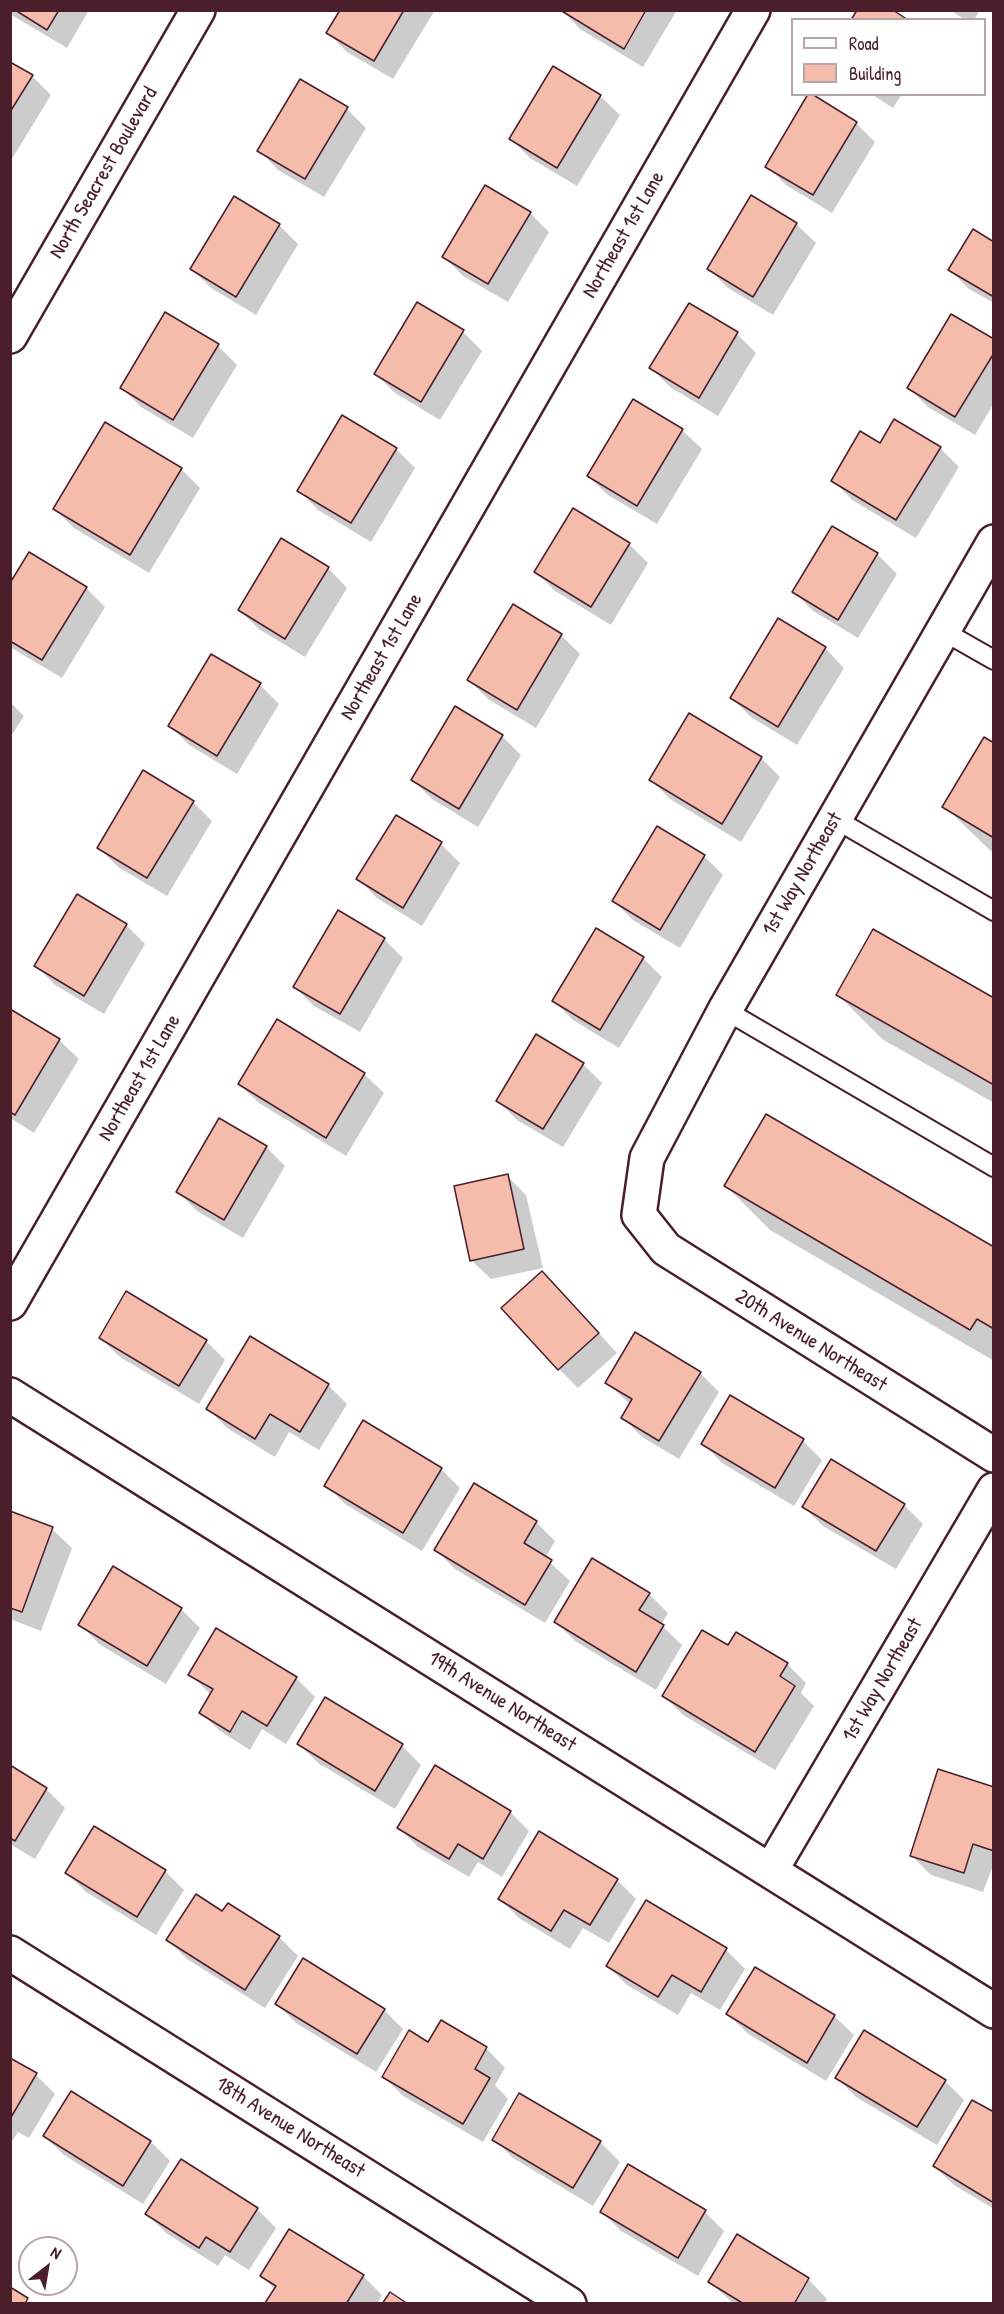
<!DOCTYPE html>
<style>
body{margin:0}
#map{position:relative;width:1004px;height:2314px;overflow:hidden;background:#fff;font-family:"Patrick Hand",sans-serif}
canvas{display:block}
.frame{position:absolute;inset:0;border:12px solid #4a1f2b;pointer-events:none}
.legend{position:absolute;left:791px;top:18px;width:195px;height:78px;box-sizing:border-box;background:#fff;border:2px solid #b7a5aa;margin:0;padding:8px 10px;list-style:none;font-size:18px;color:#4a1f2b}
.legend li{display:flex;align-items:center;gap:12px;height:30px}
.legend b{width:30px;border:2px solid #b7a5aa}
.north{position:absolute;left:18px;top:2236px;width:60px;height:60px;box-sizing:border-box;background:#fff;border:2px solid #b7a5aa;border-radius:50%;rotate:31deg;font-size:16px;font-weight:700;line-height:24px;text-align:center;color:#4a1f2b}
.north::after{content:'';display:block;margin:auto;width:21px;height:27px;background:#4a1f2b;clip-path:polygon(50% 0,100% 100%,50% 72%,0 100%)}
</style>
<div id="map">
<canvas width="1004" height="2314"></canvas>
<div class="frame"></div>
<ul class="legend">
<li><b style="height:8px;background:#fff"></b>Road</li>
<li><b style="height:16px;background:#f5bcac"></b>Building</li>
</ul>
<div class="north">N</div>
</div>
<script>
const ctx = document.querySelector('canvas').getContext('2d');
ctx.lineJoin = 'round';
function fillPath(path, color) { ctx.fillStyle = color; ctx.fill(path, 'evenodd'); }
function strokePath(path, color, width, dash) { ctx.strokeStyle = color; ctx.lineWidth = width; ctx.lineCap = dash ? 'butt' : 'round'; ctx.setLineDash(dash || []); ctx.stroke(path); }
function write(font, color, halo, rows, align = 'center') {
  ctx.font = font + ' "Patrick Hand",sans-serif'; ctx.lineWidth = 4.5; ctx.setLineDash([]); ctx.textBaseline = 'middle'; ctx.strokeStyle = halo; ctx.fillStyle = color; for (const [text, x, y, turn = 0] of rows) {
    ctx.save(); ctx.translate(x, y); ctx.rotate((+turn || 0) * Math.PI / 180); ctx.textAlign = isNaN(turn) ? turn : align; if (halo) ctx.strokeText(text, 0, 0); ctx.fillText(text, 0, 0); ctx.restore();
  }
}
fillPath(new Path2D(`
 M10,10H89L67,48L10,14Z
 M342,10H435L393,79L347,52L328,33Z
 M562,10H677L643,67L580,29Z
 M950,10H980L974,20H965Z
 M10,64L32,76L51,95L10,162Z
 M301,81L347,109L366,128L324,197L278,170L259,150Z
 M871,94H902L893,108Z
 M600,96L620,115L577,186L530,158L511,139Z
 M856,123L875,142L832,213L786,185L767,166Z
 M752,197L796,224L816,243L773,315L728,288L709,269Z
 M530,213L549,232L508,302L463,276L444,257Z
 M279,225L298,244L256,315L211,288L192,269Z
 M994,243V303L969,289L950,270Z
 M689,305L737,334L756,353L718,416L670,387L651,368Z
 M463,332L482,351L440,420L395,393L376,374Z
 M994,341V403L975,435L928,407L909,388Z
 M218,346L237,365L193,438L141,407L122,388Z
 M633,401L682,430L702,449L657,524L608,495L588,476Z
 M880,445L940,448L959,467L916,538L852,500L833,480Z
 M396,449L415,468L371,542L318,510L299,490Z
 M181,469L200,488L149,573L74,528L55,509Z
 M833,528L878,555L897,574L858,638L813,611L794,592Z
 M282,541L328,568L347,588L305,657L259,629L239,610Z
 M629,544L648,563L611,625L555,591L536,572Z
 M10,586L86,588L105,607L62,678L10,647Z
 M513,606L561,635L580,654L536,728L488,699L469,680Z
 M825,648L844,668L797,745L751,717L732,698Z
 M260,685L279,704L237,774L189,745L170,726Z
 M10,702L24,716L10,738Z
 M502,736L521,755L478,827L432,799L413,780Z
 M994,745V854L944,806Z
 M761,758L780,777L741,842L670,799L651,780Z
 M193,802L212,821L167,896L118,867L99,848Z
 M441,844L460,863L422,926L377,898L358,879Z
 M704,856L723,875L680,948L633,920L614,901Z
 M77,896L126,925L145,944L104,1014L55,985L35,965Z
 M384,939L403,958L360,1032L314,1006L295,987Z
 M643,958L662,977L619,1048L573,1020L554,1001Z
 M838,995L994,999V1103L882,1039Z
 M10,1011L59,1040L79,1059L34,1133L10,1118Z
 M583,1064L602,1083L563,1147L517,1120L497,1100Z
 M364,1074L384,1093L346,1156L259,1103L239,1084Z
 M266,1147L285,1166L243,1238L197,1211L178,1192Z
 M507,1176L526,1195L543,1268L491,1279L471,1260Z
 M726,1186L994,1249V1361L770,1230Z
 M561,1292L617,1353L578,1388L559,1369Z
 M100,1338L206,1341L225,1360L199,1404L120,1357Z
 M700,1373L719,1392L679,1459L642,1437L623,1418L631,1405L607,1383Z
 M328,1385L347,1404L319,1450L289,1432L275,1457L227,1428L208,1409Z
 M803,1441L822,1460L794,1506L722,1463L703,1443Z
 M441,1469L460,1488L422,1551L345,1504L326,1485Z
 M904,1505L923,1524L896,1569L823,1526L804,1507Z
 M10,1513L52,1529L72,1548L41,1631L10,1619Z
 M536,1522L555,1541L545,1558L570,1581L545,1623L455,1569L436,1550Z
 M649,1594L668,1613L661,1625L682,1645L656,1690L575,1641L556,1622Z
 M181,1609L200,1628L166,1684L99,1644L80,1624Z
 M729,1647L787,1664L806,1683L801,1693L814,1706L775,1770L683,1715L664,1696Z
 M190,1674L296,1678L315,1697L286,1744L262,1729L250,1750L220,1731L200,1712L211,1695Z
 M299,1744L402,1746L421,1765L395,1809L318,1763Z
 M10,1767L46,1789L65,1808L35,1859L10,1844Z
 M994,1789V1863L983,1892L931,1875L912,1856Z
 M510,1812L529,1831L502,1877L478,1862L469,1877L418,1847L399,1828Z
 M165,1871L184,1890L156,1935L86,1892L67,1873Z
 M617,1880L636,1899L609,1943L583,1928L570,1949L519,1918L500,1899Z
 M223,1913L279,1937L298,1956L265,2008L187,1959L168,1940Z
 M726,1950L745,1969L720,2010L691,1993L678,2015L627,1985L608,1966Z
 M755,1969L834,2016L854,2035L826,2081L747,2033L728,2014Z
 M277,2004L384,2010L403,2029L376,2072L296,2023Z
 M441,2022L486,2048L505,2068L495,2085L508,2099L483,2142L403,2096L384,2077L429,2044Z
 M10,2060L36,2075L55,2094L29,2138L18,2132L10,2145Z
 M837,2078L945,2081L964,2100L937,2145L856,2097Z
 M71,2093L151,2142L170,2161L143,2204L64,2155L44,2136Z
 M520,2095L600,2142L620,2162L593,2206L513,2158L494,2139Z
 M994,2114V2209L954,2185L934,2166Z
 M628,2166L705,2212L724,2231L698,2276L621,2231L602,2212Z
 M257,2209L276,2228L249,2270L225,2255L218,2266L166,2233L147,2214Z
 M262,2276H363L382,2295L377,2304H268L275,2290Z
 M808,2279L827,2299L824,2304H734L710,2282Z`), '#0003');
const building = new Path2D(`
 M15,10H59L47,30Z
 M340,10H404L374,61L326,33Z
 M560,10H646L624,49Z
 M857,10H893L908,20H851Z
 M10,62L33,75L10,112Z
 M553,66L601,95L557,168L509,139Z
 M300,79L348,107L305,179L257,151Z
 M808,94H812L857,122L813,195L765,167Z
 M485,185L531,212L488,284L442,257Z
 M751,195L797,223L753,297L707,269Z
 M234,196L280,224L236,297L190,269Z
 M973,229L994,242V297L948,270Z
 M417,302L464,330L421,402L374,374Z
 M689,303L738,332L699,398L649,368Z
 M165,312L219,344L173,420L120,388Z
 M951,314L994,339V353L955,417L907,388Z
 M633,399L683,429L637,506L587,476Z
 M342,415L397,448L351,523L297,491Z
 M894,419L941,447L896,520L831,481L860,431L880,443Z
 M105,422L182,468L130,555L53,509Z
 M573,508L630,543L591,607L534,572Z
 M832,526L878,553L838,620L792,592Z
 M281,538L329,567L285,639L238,610Z
 M29,552L87,587L42,660L10,641V583Z
 M513,604L562,634L517,710L467,680Z
 M778,618L826,647L778,727L730,698Z
 M211,654L261,683L217,756L168,726Z
 M455,706L503,735L459,809L411,780Z
 M689,713L762,757L722,824L649,780Z
 M984,737L994,743V838L942,807Z
 M143,770L194,801L147,878L97,848Z
 M396,815L442,842L403,908L356,879Z
 M657,826L705,855L660,930L612,901Z
 M77,894L127,924L84,996L34,966Z
 M338,910L385,938L340,1014L293,987Z
 M596,928L644,957L600,1030L552,1001Z
 M873,929L994,998V1085L836,995Z
 M10,1009L60,1039L15,1115L10,1112Z
 M277,1019L365,1073L326,1138L238,1084Z
 M536,1034L584,1063L543,1129L496,1101Z
 M766,1114L994,1247V1329L977,1319L970,1330L724,1186Z
 M219,1118L267,1146L224,1220L176,1192Z
 M508,1174L524,1249L470,1261L454,1186Z
 M542,1271L599,1333L558,1370L501,1308Z
 M126,1291L207,1340L179,1386L99,1338Z
 M635,1332L701,1372L659,1441L621,1418L632,1399L605,1383Z
 M250,1336L329,1384L300,1432L270,1414L255,1439L206,1409Z
 M730,1395L804,1439L775,1488L701,1444Z
 M363,1420L442,1468L403,1533L324,1486Z
 M831,1459L905,1504L876,1551L802,1507Z
 M474,1483L537,1521L524,1543L552,1560L525,1605L434,1550Z
 M10,1511L53,1527L22,1612L10,1608Z
 M592,1558L650,1593L639,1610L664,1625L636,1672L554,1622Z
 M113,1566L182,1608L147,1666L78,1625Z
 M216,1628L297,1677L267,1726L242,1711L230,1732L199,1713L213,1689L188,1675Z
 M702,1630L728,1645L736,1632L788,1663L780,1676L795,1686L755,1752L662,1696Z
 M325,1697L403,1744L375,1791L297,1744Z
 M10,1765L47,1788L15,1841L10,1838Z
 M435,1765L511,1811L483,1859L458,1844L449,1859L397,1828Z
 M938,1769L994,1787V1851L973,1844L964,1873L910,1856Z
 M94,1826L166,1870L137,1917L65,1873Z
 M539,1831L618,1879L590,1925L564,1910L551,1931L498,1899Z
 M196,1894L222,1911L228,1903L280,1936L245,1990L166,1940Z
 M646,1900L727,1948L701,1992L672,1975L658,1997L606,1966Z
 M303,1958L385,2009L357,2054L275,2004Z
 M755,1967L835,2015L807,2063L726,2014Z
 M441,2020L487,2047L475,2069L490,2078L463,2124L382,2077L409,2030L428,2042Z
 M864,2030L946,2080L917,2127L835,2078Z
 M10,2058L37,2073L10,2119Z
 M71,2091L151,2141L123,2186L43,2136Z
 M519,2093L601,2141L573,2188L492,2140Z
 M972,2100L994,2112V2203L933,2166Z
 M181,2159L258,2208L230,2252L206,2237L199,2248L145,2214Z
 M628,2164L706,2210L678,2258L600,2212Z
 M289,2229L364,2275L346,2304L265,2303L276,2286L260,2276Z
 M737,2234L809,2278L794,2304H744L708,2282Z
 M10,2287L28,2298L25,2304H10Z
 M390,2292L408,2304H382Z`);
fillPath(building, '#f5bcac');
strokePath(building, '#4a1f2b', 1.5);
const lane = new Path2D(`
 M943,631L994,660
 M835,819L994,911
 M725,1010L994,1167`);
const street = new Path2D(`
 M994,542L725,1010L647,1158L639,1215L666,1249L994,1455
 M10,1303L753,10
 M10,1395L994,2011
 M771,1870L994,1490
 M10,1953L569,2304`);
const secondary = new Path2D(`
 M10,336L198,10`);
strokePath(lane, '#4a1f2b', 22);
strokePath(street, '#4a1f2b', 38);
strokePath(secondary, '#4a1f2b', 38);
strokePath(lane, '#fff', 18);
strokePath(street, '#fff', 33);
strokePath(secondary, '#fff', 33);
write('21px', '#4a1f2b', '#fff', [
 ["North Seacrest Boulevard",104,173,-60],
 ["Northeast 1st Lane",624,235,-60],
 ["Northeast 1st Lane",382,657,-60],
 ["1st Way Northeast",803,874,-60],
 ["Northeast 1st Lane",140,1078,-60],
 ["20th Avenue Northeast",811,1341,32],
 ["1st Way Northeast",883,1680,-60],
 ["19th Avenue Northeast",502,1702,32],
 ["18th Avenue Northeast",290,2128,32]
]);
</script>
